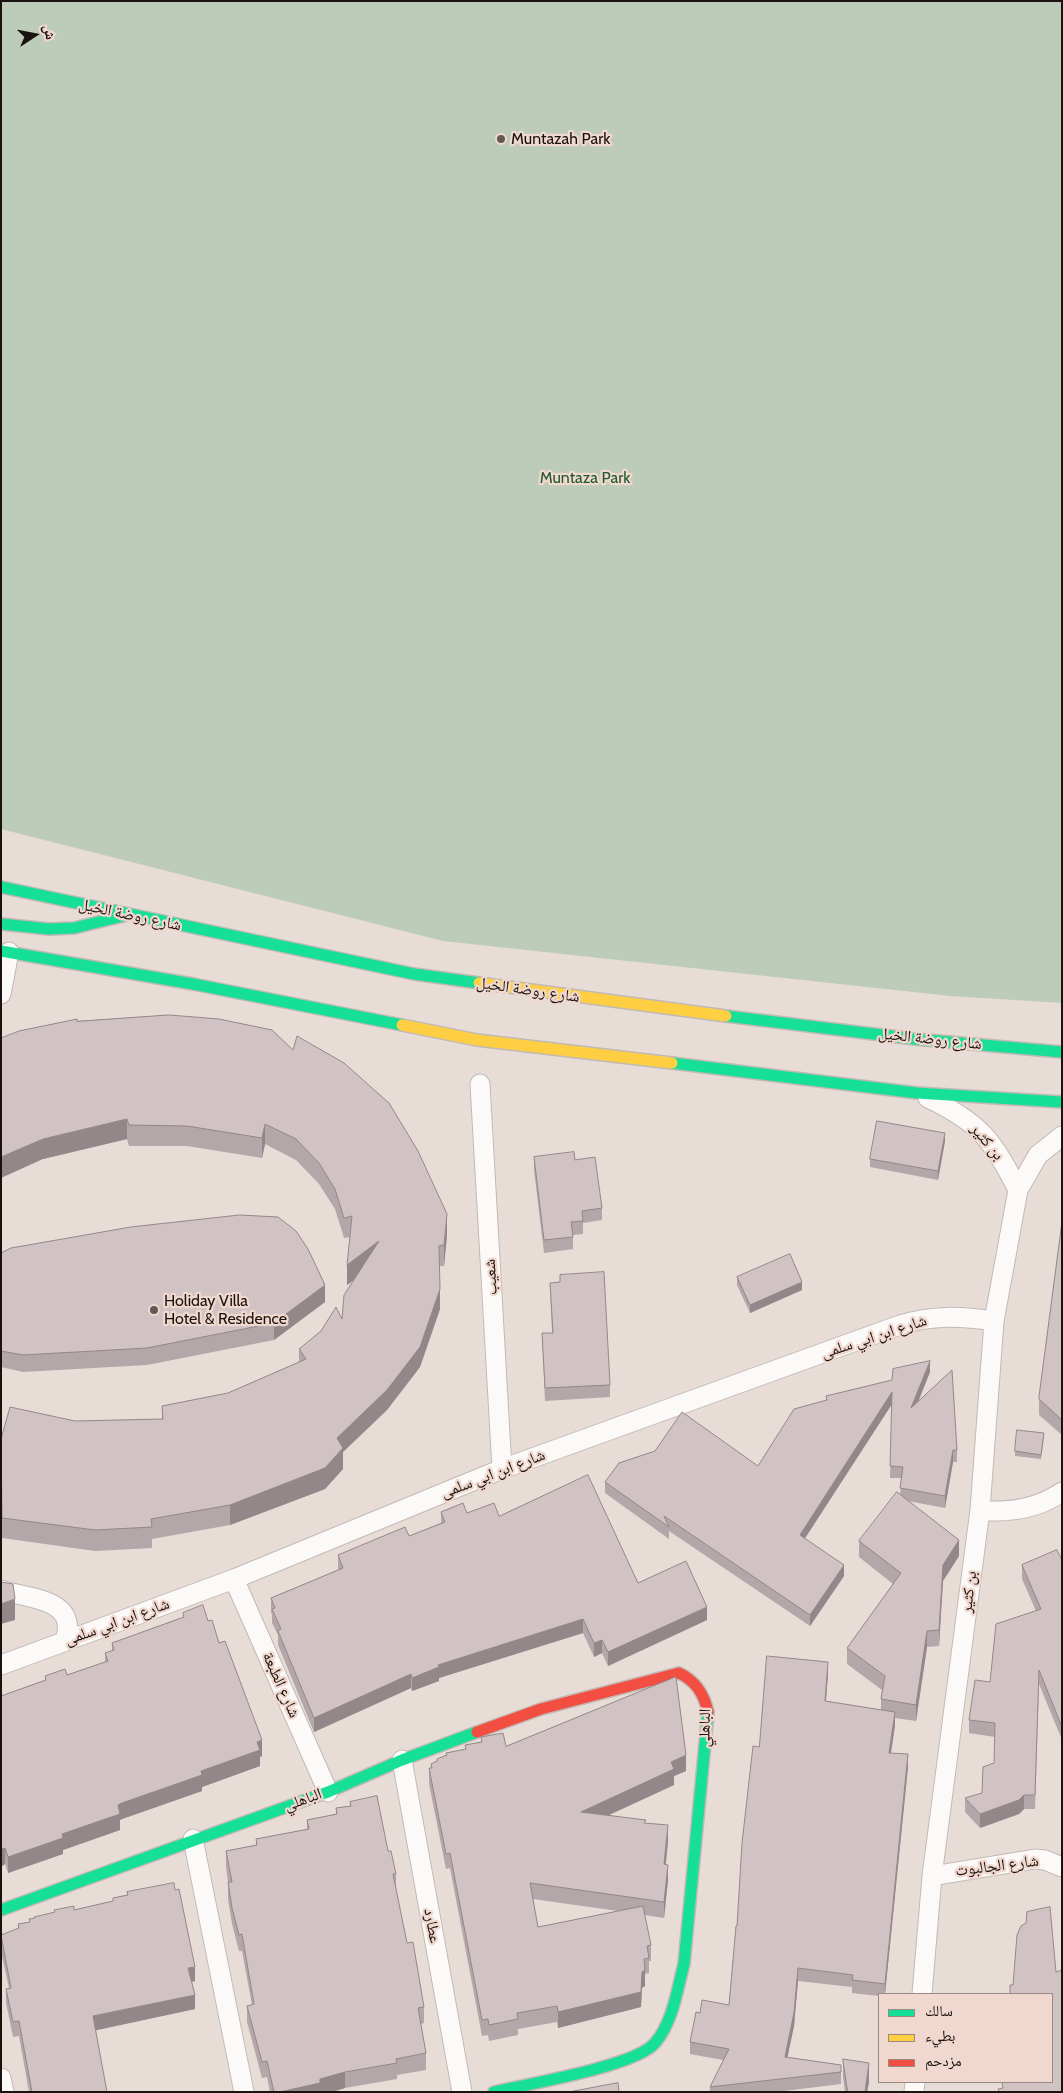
<!DOCTYPE html>
<meta charset="utf-8">
<style>
body{margin:0}
#map{position:relative;width:1063px;height:2093px;overflow:hidden;background:#e8dcd7;font-family:Cabin,"Noto Naskh Arabic",sans-serif}
canvas{display:block}
.frame{position:absolute;inset:0;border:2px solid #1a120f;pointer-events:none}
.legend{position:absolute;left:878px;top:1993px;width:175px;height:90px;box-sizing:border-box;background:#f0d8cf;border:1px solid #9a8982;margin:0;padding:6px 9px;list-style:none;font-size:15px;color:#1a120f}
.legend li{display:flex;align-items:center;gap:10px;height:25px}
.legend b{width:25px;border:1px solid #9a8982}
.north{position:absolute;left:10px;top:10px;width:50px;height:50px;-webkit-text-stroke:4px #f0d8cf;paint-order:stroke;rotate:79deg;font-size:14px;font-weight:700;line-height:20px;text-align:center;color:#1a120f}
.north::after{content:'';display:block;margin:auto;width:18px;height:22px;background:#1a120f;clip-path:polygon(50% 0,100% 100%,50% 72%,0 100%)}
</style>
<div id="map">
<canvas width="1063" height="2093"></canvas>
<div class="frame"></div>
<ul class="legend">
<li><b style="height:6px;background:#16e098"></b>سالك</li>
<li><b style="height:6px;background:#ffcf43"></b>بطيء</li>
<li><b style="height:6px;background:#f24e42"></b>مزدحم</li>
</ul>
<div class="north">ش</div>
</div>
<script>
const ctx = document.querySelector('canvas').getContext('2d');
ctx.lineJoin = 'round';
function fillPath(path, color) { ctx.fillStyle = color; ctx.fill(path, 'evenodd'); }
function strokePath(path, color, width, dash) { ctx.strokeStyle = color; ctx.lineWidth = width; ctx.lineCap = dash ? 'butt' : 'round'; ctx.setLineDash(dash || []); ctx.stroke(path); }
function write(font, color, halo, rows, align = 'center') {
  ctx.font = font + ' Cabin,"Noto Naskh Arabic",sans-serif'; ctx.lineWidth = 4.5; ctx.setLineDash([]); ctx.textBaseline = 'middle'; ctx.strokeStyle = halo; ctx.fillStyle = color; for (const [text, x, y, turn = 0] of rows) {
    ctx.save(); ctx.translate(x, y); ctx.rotate((+turn || 0) * Math.PI / 180); ctx.textAlign = isNaN(turn) ? turn : align; if (halo) ctx.strokeText(text, 0, 0); ctx.fillText(text, 0, 0); ctx.restore();
  }
}
fillPath(new Path2D(`
 M1,1H1062V1003L950,996L443,941L1,829Z`), '#bdccb8');
const street = new Path2D(`
 M1,994L9,952
 M480,1084L502,1469
 M928,1098C979,1122 993,1140 1018,1190
 M980,1510C1009,1513 1037,1509 1062,1492
 M234,1579L328,1792
 M1,1590C29,1599 79,1598 65,1641
 M1,1665L234,1579L502,1469L900,1325C932,1315 961,1316 994,1321
 M402,1760L462,2092
 M193,1839L244,2092
 M932,1876L1035,1859L1045,1860L1062,1867
 M922,1994L932,1876L980,1510L994,1321L1018,1190L1038,1155L1062,1136
 M1,2078L4,2092
 M914,2092L915,2082`);
const fast = new Path2D(`
 M1,887L414,974L479,983
 M1,924L49,929L74,928L127,915
 M1,951L193,984L402,1025
 M726,1016L915,1039L1062,1052
 M672,1063L917,1093L1062,1102
 M1,1910L328,1792L402,1760L477,1732
 M494,2092C528,2084 636,2066 655,2043C673,2022 677,1990 684,1964L708,1712`);
const slow = new Path2D(`
 M479,983L726,1016
 M402,1025L477,1040L672,1063`);
const jam = new Path2D(`
 M477,1732L541,1709L679,1673C696,1681 704,1694 708,1712`);
strokePath(street, '#c2b9b5', 21);
strokePath(fast, '#c2b9b5', 14);
strokePath(slow, '#c2b9b5', 14);
strokePath(jam, '#c2b9b5', 14);
strokePath(street, '#fcfaf9', 19);
strokePath(fast, '#16e098', 11);
strokePath(slow, '#ffcf43', 11);
strokePath(jam, '#f24e42', 11);
fillPath(new Path2D(`
 M169,1015L447,1235L444,1266H439L440,1309L420,1367L387,1410L343,1452V1469L325,1489L230,1525L152,1539V1548L95,1551L2,1538L1,1439L75,1421L162,1419V1406L228,1393L299,1362V1349L342,1319L353,1281L347,1285L350,1237L344,1238L335,1209L319,1184L296,1160L265,1144L262,1158L187,1146H129L127,1139L43,1159L77,1021Z
 M945,1141L938,1180L870,1167V1159Z
 M534,1157L575,1160L602,1208V1220L583,1223V1234L573,1235V1249L544,1253L534,1170Z
 M1062,1222V1435L1039,1415V1399Z
 M1,1253L325,1302L274,1340L147,1365L23,1372L1,1367Z
 M737,1277L802,1290L750,1313L737,1285Z
 M550,1283L610,1385V1397L545,1401L542,1333H552Z
 M930,1372L919,1400L957,1450V1462H953L945,1508L908,1501L959,1556L943,1581L939,1646L927,1647L916,1721L895,1718V1725L891,1753L908,1767L885,1994H879V1996L852,1993V1987L798,1981L794,2026L787,2057L841,2065V2084L776,2092H710V2087L723,2060L690,2054V2042L700,2013L729,2005L737,1926L759,1747L828,1674L826,1701L881,1710V1699L882,1690L847,1664V1648L893,1584L859,1557V1541L900,1494L902,1478H890L892,1404L805,1538L844,1576L810,1626L669,1531V1539L605,1493V1482L758,1466L826,1400V1396Z
 M1044,1437L1041,1459L1015,1456V1451Z
 M441,1512L467,1513L499,1516L638,1583L707,1620L608,1666L602,1653L594,1657L583,1633L439,1678V1681L412,1691L411,1688L314,1732L278,1645V1635L272,1623V1615L271,1612V1598L338,1570V1555L409,1536L441,1523Z
 M1062,1560V1740L1039,1684L1035,1809H1024L1019,1814L980,1828L965,1812V1798L982,1793L994,1763L995,1737L969,1733V1720L990,1682L1036,1611L1022,1579V1565Z
 M183,1613L208,1621L219,1643L262,1756L260,1757V1766L202,1787V1791L122,1819L120,1820V1830L63,1850V1854L8,1873L5,1864L2,1866L1,1865V1696L45,1680V1676L67,1675L105,1662V1653L112,1651V1643L183,1617Z
 M481,1737L506,1746L686,1771L674,1776V1785L608,1815L646,1823L668,1841L666,1864L668,1880L664,1918L644,1915L651,1945V1961H649V1973L645,1974V1986L642,1988L641,2007L558,2028L557,2022L518,2029V2035L489,2041L488,2035L482,2036L450,1868L446,1869L429,1784V1768H431V1764L437,1761V1759L446,1755V1753L465,1749V1745L481,1742ZM533,1899L618,1911L538,1927Z
 M350,1802L388,1851L396,1874V1890L407,1943L424,2007V2023L421,2024L426,2053V2070L397,2075V2079L345,2088L332,2092H270L267,2077L262,2078L247,2022V2006L252,2005L242,1951H239L232,1924L228,1899V1882L226,1867V1851L256,1845V1839L307,1829V1820L336,1814V1808L350,1806Z
 M127,1892L195,1981L192,1982L195,2009L95,2030L107,2092H29L19,2036L13,2037L6,2003V1989L9,1988L1,1952V1935L18,1929V1924L29,1922L74,1910L113,1901V1898L127,1895Z
 M843,2059L869,2082L867,2092H845L843,2078Z`), '#b4a7a9');
fillPath(new Path2D(`
 M127,1119V1139L43,1159L1,1178V1157L43,1139Z
 M265,1124V1144L262,1158V1138Z
 M945,1133V1141L938,1180V1171Z
 M447,1214V1235L444,1266V1245Z
 M379,1241V1261L347,1285V1265Z
 M802,1282V1290L750,1313V1305Z
 M325,1285V1302L274,1340V1323Z
 M440,1289V1309L420,1367L387,1410L343,1452V1469L325,1489L230,1525V1505L337,1438Z
 M930,1361V1372L911,1419V1408Z
 M892,1392V1404L800,1546V1535Z
 M953,1450V1462L945,1508V1496Z
 M959,1540V1556L943,1581L939,1646V1630L943,1565Z
 M844,1565V1576L810,1626V1615Z
 M15,1599V1620L1,1624V1604Z
 M707,1607V1620L608,1666V1652Z
 M583,1619V1633L439,1678V1681L412,1691V1678L438,1665Z
 M927,1631V1647L916,1721V1705Z
 M602,1640V1653L594,1657V1643Z
 M828,1662V1674L825,1713V1701Z
 M411,1674V1688L314,1732V1718Z
 M895,1712V1725L889,1765V1753Z
 M262,1740V1756L260,1757V1766L202,1787V1791L122,1819L120,1820V1830L63,1850V1854L8,1873V1857L62,1834L122,1803L201,1771L257,1742Z
 M908,1754V1767L885,1994V1984Z
 M686,1755V1771L674,1776V1785L581,1828V1812L671,1762Z
 M1024,1795V1809L1019,1814L980,1828V1814Z
 M668,1825V1841L664,1880V1864Z
 M5,1848V1864L2,1866V1849Z
 M668,1865V1880L664,1918V1902Z
 M195,1967V1981L188,1983V1968Z
 M798,1968V1981L794,2026L785,2069V2057Z
 M645,1970V1986L642,1988L641,2007L558,2028V2012Z
 M195,1995V2009L93,2031V2016Z
 M869,2063V2082L867,2092H865Z
 M345,2072V2088L332,2092H280L320,2079Z`), '#928889');
const building = new Path2D(`
 M169,1015L219,1019L272,1030L293,1050L297,1036L344,1063L389,1103L418,1151L447,1214L444,1245L439,1246L440,1289L420,1347L387,1390L337,1438L343,1448L325,1468L230,1505L151,1519L152,1527L95,1530L2,1518L1,1439L10,1407L75,1421L163,1419L162,1406L228,1393L306,1359L299,1349L321,1331L336,1307L342,1319L344,1295L379,1241L347,1265L352,1216L344,1218L335,1189L319,1163L296,1139L265,1124L262,1138L187,1126L129,1125L127,1119L43,1139L1,1157V1038L19,1031L77,1019V1021Z
 M877,1121L945,1133L938,1171L870,1159Z
 M574,1152L575,1160L595,1157L602,1208L582,1211L583,1221L571,1222L573,1237L544,1240L534,1157Z
 M240,1215L278,1217L296,1231L308,1249L325,1285L274,1323L147,1348L23,1355L1,1351V1253L11,1248L131,1227Z
 M1062,1222V1420L1039,1399Z
 M790,1254L802,1282L750,1305L737,1277Z
 M604,1272L610,1385L545,1388L542,1333H553L550,1283L560,1282V1275Z
 M930,1361L911,1408L952,1370L957,1450H953L945,1496L900,1488L903,1467L890,1466L892,1392L800,1535L844,1565L810,1615L664,1516L669,1527L605,1482L619,1463L655,1451L682,1412L758,1466L794,1409L827,1400L826,1396L892,1380L893,1369Z
 M1017,1430L1044,1433L1041,1455L1015,1451Z
 M588,1475L638,1583L686,1561L707,1607L608,1652L602,1640L594,1643L583,1619L438,1665L439,1667L412,1678L411,1674L314,1718L278,1631L281,1629L272,1609L275,1608L271,1598L343,1568L338,1555L405,1527L409,1536L445,1522L441,1512L463,1503L467,1513L494,1503L499,1516Z
 M897,1492L959,1540L943,1565L939,1630L927,1631L916,1705L881,1699L885,1676L847,1648L901,1573L859,1541Z
 M1057,1550L1062,1560V1727L1039,1670L1035,1795H1024L1019,1800L980,1814L965,1798L982,1793L983,1767L994,1763L995,1723L969,1720L975,1680L990,1682L996,1624L1041,1609L1022,1565Z
 M1,1582L13,1584L15,1599L1,1604Z
 M203,1605L208,1621L212,1620L219,1643L225,1641L262,1740L257,1742L260,1750L201,1771L202,1775L122,1803L118,1805L120,1814L62,1834L63,1838L8,1857L5,1848L2,1849L1,1848V1696L46,1680L45,1676L65,1669L67,1675L108,1661L105,1653L114,1650L112,1643L184,1617L183,1613Z
 M767,1656L828,1662L825,1701L895,1712L889,1753L908,1754L885,1984L852,1980L853,1975L798,1968L794,2013L785,2057L841,2065V2072L710,2087L729,2049L690,2042L696,2012L700,2013L702,2000L729,2005L736,1926H737L742,1843L753,1746L759,1747Z
 M676,1677L686,1755L671,1762L674,1769L581,1812L646,1820L644,1823L668,1825L664,1864L668,1865L664,1902L530,1883L538,1927L643,1906L651,1945L647,1946L649,1958L644,1959L645,1970L642,1972L641,1992L558,2012L557,2006L517,2013L518,2019L489,2025L488,2019L482,2020L450,1853L446,1854L429,1768H432L431,1764L437,1761V1759L447,1755L446,1753L466,1749L465,1745L482,1742L481,1737L503,1733L506,1746Z
 M377,1796L388,1851H391L396,1874H393L407,1943L413,1942L424,2007L418,2008L426,2053L396,2059L397,2063L345,2072L320,2079V2083L280,2092H274L267,2061L262,2062L247,2006L254,2004L242,1934L239,1935L232,1908L228,1882H232L226,1851L257,1845L256,1839L309,1829L307,1820L337,1814L336,1808L351,1806L350,1802Z
 M174,1883L175,1890L179,1889L195,1967L188,1968L195,1995L93,2016L107,2092H32L19,2021L13,2022L6,1989L11,1988L1,1935L19,1928L18,1924L30,1922L29,1919L35,1918L34,1917L55,1912L54,1910L74,1906V1910L113,1901V1898L128,1895L127,1892Z
 M1050,1907L1056,1972L1062,1970V2092H999L998,2089L1003,2088L1002,2082H1052V1994H1010V1985H1013L1017,1935L1021,1926L1026,1923L1027,1912Z
 M843,2059L869,2063L865,2092H848Z
 M618,2083L619,2092H569Z`);
fillPath(building, '#d1c2c4');
strokePath(building, '#928889', 1);
for (const [x, y, r, color] of [
 [501,139,5,"#625955"],
 [154,1310,5,"#625955"]
]) { const dot = new Path2D(); dot.arc(x, y, r, 0, 2 * Math.PI); ctx.fillStyle = color; ctx.fill(dot); strokePath(dot, '#f0d8cf', 2); }
write('16px', '#1a120f', '#f0d8cf', [
 ["Muntazah Park",511,139],
 ["Holiday Villa",164,1301],
 ["Hotel & Residence",164,1319]
], 'left');
write('16px', '#1e5a2c', '#f0d8cf', [
 ["Muntaza Park",585,478]
]);
write('16px', '#1a120f', '#f0d8cf', [
 ["شارع روضة الخيل",130,915,12],
 ["شارع روضة الخيل",528,990,8],
 ["شارع روضة الخيل",930,1039,6],
 ["بن كثير",987,1142,50],
 ["شعيب",491,1277,-93],
 ["شارع ابن ابي سلمى",874,1337,-18],
 ["شارع ابن ابي سلمى",493,1474,-21],
 ["بن كثير",969,1592,-83],
 ["شارع ابن ابي سلمى",117,1622,-20],
 ["شارع الطبعة",281,1685,66],
 ["الباهلي",705,1728,-89],
 ["الباهلي",303,1800,-20],
 ["شارع الجالبوت",997,1866,-7],
 ["عطارد",432,1926,80]
]);
</script>
